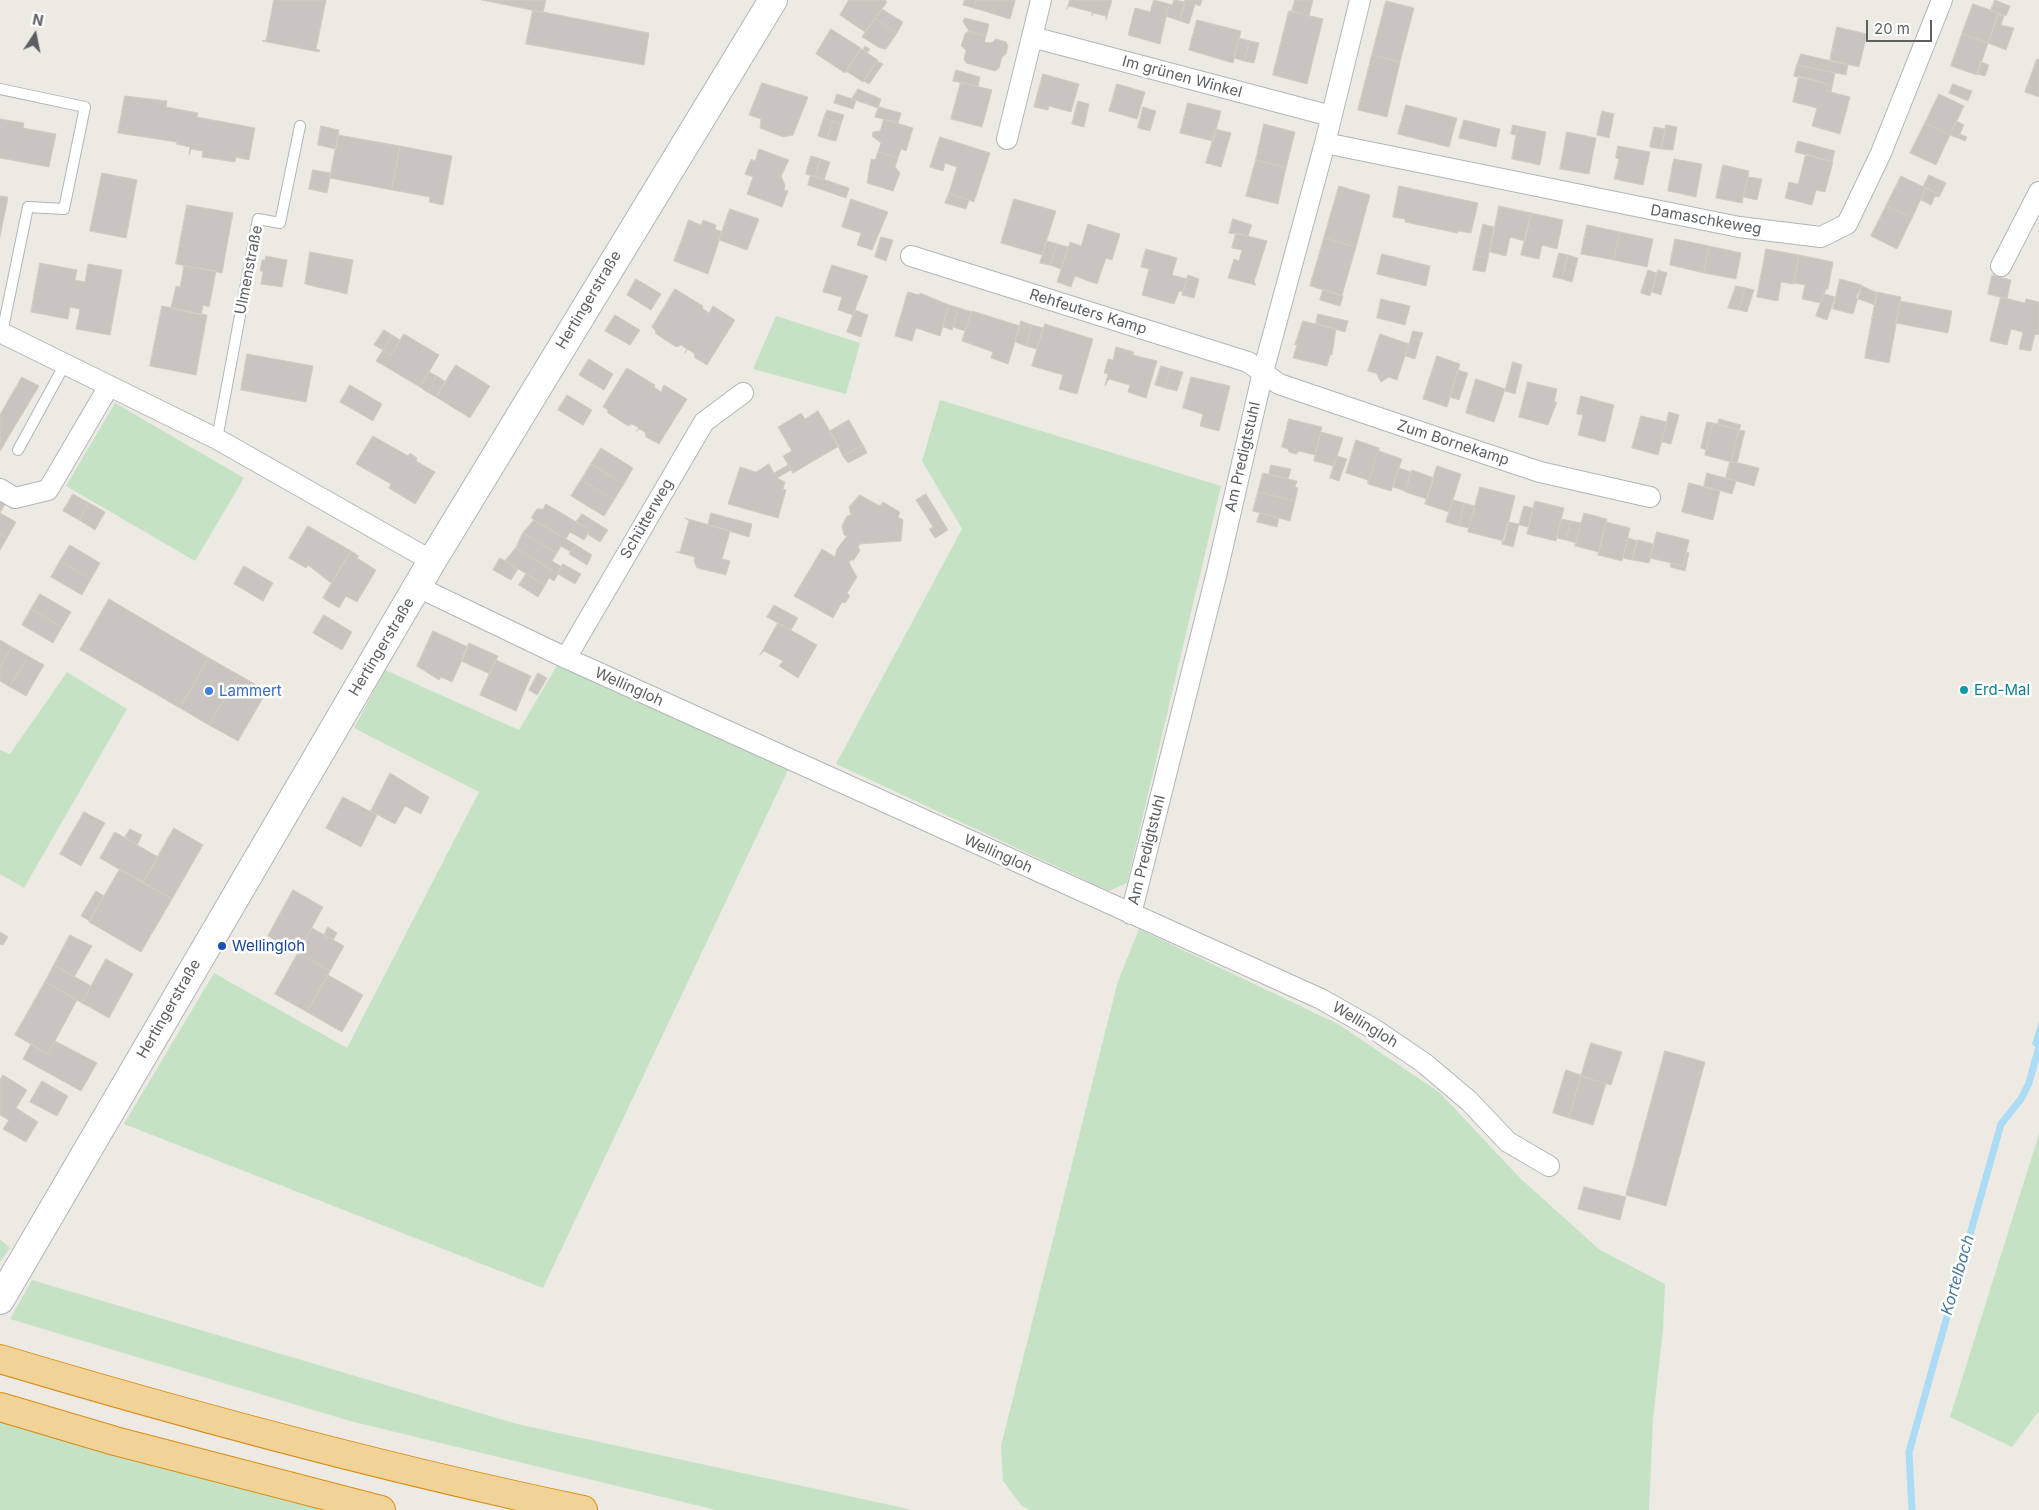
<!DOCTYPE html>
<meta charset="utf-8">
<style>
body{margin:0}
#map{position:relative;width:2039px;height:1510px;overflow:hidden;background:#edeae4;font-family:Inter,sans-serif}
canvas{display:block}
.north{position:absolute;left:10px;top:10px;width:50px;height:50px;-webkit-text-stroke:4px #fff;paint-order:stroke;rotate:11deg;font-size:14px;font-weight:700;line-height:20px;text-align:center;color:#5c6063}
.north::after{content:'';display:block;margin:auto;width:18px;height:22px;background:#5c6063;clip-path:polygon(50% 0,100% 100%,50% 72%,0 100%)}
.scale{position:absolute;left:1866px;top:20px;width:66px;height:22px;box-sizing:border-box;border:2px solid #5c6063;border-top:0;padding-left:6px;font-size:15px;line-height:18px;white-space:nowrap;color:#5c6063;-webkit-text-stroke:4px #fff;paint-order:stroke}
</style>
<div id="map">
<canvas width="2039" height="1510"></canvas>
<div class="north">N</div>
<div class="scale">20 m</div>
</div>
<script>
const ctx = document.querySelector('canvas').getContext('2d');
ctx.lineJoin = 'round';
function fillPath(path, color) { ctx.fillStyle = color; ctx.fill(path, 'evenodd'); }
function strokePath(path, color, width, dash) { ctx.strokeStyle = color; ctx.lineWidth = width; ctx.lineCap = dash ? 'butt' : 'round'; ctx.setLineDash(dash || []); ctx.stroke(path); }
function write(font, color, halo, rows, align = 'center') {
  ctx.font = font + ' Inter,sans-serif'; ctx.lineWidth = 5; ctx.setLineDash([]); ctx.textBaseline = 'middle'; ctx.strokeStyle = halo; ctx.fillStyle = color; for (const [text, x, y, turn = 0] of rows) {
    ctx.save(); ctx.translate(x, y); ctx.rotate((+turn || 0) * Math.PI / 180); ctx.textAlign = isNaN(turn) ? turn : align; if (halo) ctx.strokeText(text, 0, 0); ctx.fillText(text, 0, 0); ctx.restore();
  }
}
fillPath(new Path2D(`
 M776,316L860,343L846,394L753,369Z
 M940,400L1221,486L1127,883L1109,891L836,764L962,529L922,461Z
 M115,403L244,478L195,561L66,486Z
 M558,664L789,768L543,1288L124,1124L214,973L347,1048L479,792L354,728L385,670L519,730Z
 M67,672L127,709L24,888L0,874V750L10,754Z
 M1139,929L1338,1024L1439,1092L1521,1179L1600,1250L1665,1284L1663,1330L1653,1420L1649,1510H1030L1022,1506L1003,1481L1001,1446L1118,981Z
 M2039,1134V1411L2012,1447L1950,1417Z
 M0,1239L10,1248L0,1262Z
 M32,1280L517,1424L913,1510H716L350,1421L10,1319Z
 M0,1422L333,1510H0Z`), '#c6e2c4');
fillPath(new Path2D(`
 M2039,1022V1050H2038L2032,1044Z`), '#acdbf5');
strokePath(new Path2D(`
 M1912,1510L1909,1452L2001,1124L2021,1099L2029,1083L2038,1050`), '#acdbf5', 7);
const building = new Path2D(`
 M274,0H326L316,49L320,50L319,52L262,41L266,40Z
 M482,0H546L543,12Z
 M849,0H885L887,2L865,32L840,15Z
 M965,0H976L974,8L963,5Z
 M976,0H1015V1L1010,19L974,8Z
 M1070,0H1112L1106,20V16L1093,13L1092,16V12L1069,6L1067,9Z
 M1154,0L1169,4L1160,44L1128,35L1135,8L1150,12Z
 M1174,0L1185,2L1180,21L1166,16L1169,4L1172,5Z
 M1185,0H1202L1200,6L1195,4L1189,24L1180,21Z
 M1295,0H1313L1309,16L1292,11Z
 M1995,0L2010,6L2006,16L1991,10Z
 M1386,1L1414,8L1400,62L1372,55Z
 M1973,4L1999,13L1988,43L1962,34Z
 M882,9L903,22L897,33L875,19Z
 M533,10L649,33L644,65L526,44Z
 M1289,11L1323,19L1307,84L1273,75Z
 M1998,14L2004,16L2001,25L2014,28L2006,50L1988,43Z
 M965,18L989,24L986,36L969,31L963,22Z
 M875,19L897,33L886,49L880,48L862,37Z
 M1197,20L1241,31L1233,63L1189,50Z
 M1837,27L1867,34L1859,67L1830,60Z
 M831,29L861,48L845,73L816,54Z
 M969,31L986,36L984,42L991,43L996,39L1006,42L1008,46L1006,54L1002,57L999,68L995,71L966,63L964,59L966,50L961,46L965,34Z
 M1962,34L1988,43L1977,75L1951,66Z
 M1239,38L1250,41L1244,61L1234,58Z
 M1250,41L1259,43L1254,63L1244,61Z
 M865,46L870,49L867,53L863,50Z
 M861,49L878,60L863,82L846,71Z
 M1801,54L1848,65L1846,75L1797,65Z
 M1372,55L1400,62L1387,117L1358,110Z
 M2037,59L2039,60V97L2025,92Z
 M877,61L883,64L869,84L864,81Z
 M1981,62L1989,65L1985,76L1977,74Z
 M1797,65L1835,73L1831,92L1827,91L1828,84L1794,76Z
 M956,70L980,77L978,86L953,81Z
 M1043,74L1079,84L1071,112L1049,106L1048,110L1034,107Z
 M1799,76L1828,84L1827,91L1850,97L1840,134L1812,126L1817,108L1793,102Z
 M961,82L992,90L982,127L951,119Z
 M762,83L808,97L793,135L783,137L760,128L761,119L749,115Z
 M1117,84L1145,92L1137,119L1109,111Z
 M1953,84L1972,91L1968,101L1949,93Z
 M858,89L881,99L878,108L852,99Z
 M837,94L856,100L853,109L834,103Z
 M1939,94L1964,106L1950,135L1925,123Z
 M125,96L167,101L166,107L198,113L197,117L255,128L249,160L236,157L235,162L202,157L203,151L191,149L189,155L190,147L176,144L177,142L118,133Z
 M1078,101L1089,104L1084,127L1072,124Z
 M1188,103L1221,111L1213,141L1180,133Z
 M1406,105L1457,118L1449,147L1398,134Z
 M879,107L901,113L898,123L875,117Z
 M1143,107L1156,111L1150,131L1138,128Z
 M827,110L844,115L841,124L824,118Z
 M1602,111L1614,114L1609,138L1597,135Z
 M824,118L833,121L827,139L818,136Z
 M0,119L24,123L23,128L56,134L49,167L0,158Z
 M884,119L913,128L906,151L901,149L898,158L878,152L881,143L872,136L873,132L880,131Z
 M1464,120L1500,129L1496,147L1459,138Z
 M833,121L841,124L836,141L827,139Z
 M1956,121L1964,125L1958,138L1950,135Z
 M1925,123L1950,135L1936,165L1910,153Z
 M1264,124L1295,132L1286,168L1256,160Z
 M1513,125L1518,126L1516,135L1511,134Z
 M1666,125L1677,127L1673,150L1661,149Z
 M321,126L339,130L336,149L318,145Z
 M1518,126L1546,132L1540,165L1512,159Z
 M1654,127L1666,129L1661,149L1650,147Z
 M1216,129L1231,133L1221,167L1206,163Z
 M1567,132L1596,138L1589,174L1560,169Z
 M1960,134L1967,137L1965,141L1958,138Z
 M338,135L400,146L392,190L330,178Z
 M940,137L990,153L974,202L949,193L957,167L945,163L943,171L930,167Z
 M1798,141L1835,151L1832,162L1795,152Z
 M400,146L452,156L443,205L429,202L430,197L392,190Z
 M1618,146L1650,152L1643,185L1614,179L1619,159L1616,158Z
 M759,149L789,160L781,176L785,185L784,190L788,191L782,207L747,194L753,177L745,174L751,159L755,161Z
 M878,152L898,158L895,167L900,173L893,191L867,183L871,159L875,160Z
 M1806,154L1833,162L1825,192L1816,190L1812,205L1785,198L1789,182L1798,184Z
 M811,156L821,159L815,177L806,174Z
 M821,159L830,162L824,180L815,177Z
 M1674,159L1702,164L1696,197L1668,191Z
 M1256,160L1286,168L1278,204L1246,196Z
 M1723,165L1749,171L1742,203L1716,198Z
 M313,170L331,173L327,193L309,189Z
 M102,173L137,180L126,238L90,231Z
 M811,175L849,188L846,198L808,185Z
 M1929,175L1946,183L1940,195L1923,187Z
 M1901,176L1926,188L1912,218L1886,206Z
 M1748,177L1762,179L1757,200L1743,197Z
 M1339,186L1370,195L1356,247L1324,238Z
 M1399,186L1478,203L1471,233L1458,231L1457,233L1405,222V219L1393,217Z
 M1926,188L1940,195L1939,197L1935,196L1931,205L1921,200Z
 M949,193L969,200L966,209L945,203Z
 M0,196L8,197L0,237Z
 M851,199L888,212L872,250L857,245L861,233L842,227Z
 M1014,199L1056,211L1042,255L1001,243Z
 M187,205L233,213L222,273L176,264Z
 M1499,206L1531,213L1525,241L1510,237L1506,256L1490,252Z
 M1886,206L1912,218L1897,249L1871,236Z
 M730,209L759,219L747,250L719,240Z
 M1531,213L1563,220L1557,249L1542,245L1539,259L1521,255Z
 M1233,219L1252,225L1248,236L1229,233Z
 M689,220L701,225L703,220L716,225L715,229L722,232L708,274L674,261Z
 M1088,224L1120,234L1112,260L1106,258L1097,284L1075,276L1071,287L1057,282L1070,242L1081,246Z
 M1483,224L1494,227L1488,258L1476,256Z
 M1587,225L1620,232L1614,260L1581,254Z
 M1620,232L1653,239L1647,267L1614,260Z
 M1236,233L1267,241L1254,282L1256,285L1228,278L1234,259L1239,261L1242,250L1232,248Z
 M881,237L893,240L886,261L875,257Z
 M1324,238L1356,247L1342,295L1310,286Z
 M1675,239L1709,246L1704,273L1670,265Z
 M1047,241L1057,244L1050,265L1040,263Z
 M1057,244L1068,247L1061,269L1050,265Z
 M1709,246L1741,253L1736,279L1704,273Z
 M1146,249L1177,258L1172,275L1187,279L1183,292L1179,291L1174,304L1142,295L1149,269L1141,267Z
 M1766,249L1799,255L1794,284L1781,282L1778,301L1757,297Z
 M310,252L353,260L347,294L305,284Z
 M1559,253L1568,255L1562,279L1553,277Z
 M1382,254L1430,266L1426,286L1377,274Z
 M1568,255L1578,258L1572,282L1562,279Z
 M1799,255L1833,262L1828,289H1826L1821,303L1802,299L1805,285L1794,283Z
 M266,256L287,260L282,287L261,284L263,271H260L262,260H265Z
 M1476,256L1488,258L1485,272L1473,270Z
 M40,263L77,270L75,280L85,282L88,264L122,270L110,335L76,329L80,309L70,307L68,319L31,312Z
 M832,265L868,276L853,315L838,310L842,297L823,292Z
 M184,266L216,271L209,307L203,305L201,315L171,308L176,286L180,287Z
 M1648,270L1657,273L1650,296L1641,293Z
 M1658,270L1667,273L1661,295L1652,292Z
 M1188,275L1199,279L1194,298L1182,295Z
 M1992,275L2011,280L2007,299L1988,294Z
 M636,279L661,294L651,310L627,295Z
 M1840,279L1862,285L1853,314L1833,309Z
 M1736,286L1746,288L1739,310L1728,308Z
 M1862,286L1877,293L1875,305L1856,298Z
 M1746,288L1754,290L1747,312L1739,310Z
 M675,289L703,306L702,308L709,313L713,306L735,320L707,365L695,358L694,353L687,349L685,353L687,349L681,345L676,347L656,334L655,330L652,327Z
 M1323,290L1343,296L1340,306L1320,300Z
 M908,292L919,295L920,293L949,305L940,336L916,328L912,341L895,336Z
 M1877,292L1901,297L1889,363L1865,358Z
 M1824,294L1835,297L1827,320L1816,316Z
 M2001,297L2025,303L2026,299L2039,302V335L2035,334L2031,351L2019,349L2023,332L2011,329L2007,345L1990,341Z
 M1381,299L1410,306L1405,325L1377,318Z
 M1900,301L1952,311L1948,333L1896,323Z
 M949,305L959,308L952,330L943,327Z
 M162,306L207,315L196,375L150,366Z
 M959,308L972,312L965,331L953,327Z
 M855,310L868,315L861,337L847,332Z
 M972,311L1020,326L1008,364L991,358L993,352L962,341Z
 M1318,314L1348,321L1345,332L1316,324Z
 M615,315L640,330L630,345L605,331Z
 M1021,321L1032,325L1026,346L1015,342Z
 M1303,321L1336,329L1332,355H1330L1327,366L1293,358L1297,345H1295Z
 M1045,324L1093,339L1077,394L1059,389L1063,375L1032,366Z
 M1032,325L1043,328L1037,349L1026,346Z
 M384,330L392,335L383,350L374,345Z
 M1413,331L1423,333L1420,341L1411,338Z
 M404,334L439,355L420,387L376,361L383,350L391,355Z
 M1380,334L1409,344L1397,380L1389,377L1381,382L1376,373L1368,371Z
 M392,335L400,340L391,355L383,350Z
 M1411,338L1420,341L1415,359L1405,356Z
 M1116,347L1134,352L1133,355L1157,361L1146,398L1128,392L1130,385L1109,379L1105,386L1108,374L1104,373L1108,359L1113,360Z
 M247,354L313,366L306,402L241,390Z
 M1437,356L1460,364L1447,407L1423,399Z
 M589,359L613,374L604,390L579,375Z
 M1513,362L1522,365L1515,394L1505,391Z
 M456,365L490,386L470,418L436,397Z
 M1161,366L1171,369L1165,388L1155,385Z
 M627,368L655,385L654,387L661,392L664,385L687,399L659,444L646,437L645,432L639,429L636,432L639,428L632,424L628,426L608,413L607,409L603,407Z
 M1171,369L1183,372L1177,391L1165,388Z
 M1458,370L1468,373L1459,400L1450,397Z
 M429,372L437,376L427,392L420,387Z
 M437,376L446,382L436,397L427,392Z
 M22,377L39,386L0,451V415Z
 M1191,377L1230,386L1219,431L1200,426L1203,414L1183,408Z
 M1476,379L1505,389L1494,422L1466,413Z
 M1528,382L1557,389L1554,402H1557L1548,425L1519,417Z
 M350,385L382,404L373,421L340,402Z
 M567,395L592,410L583,425L558,410Z
 M1581,396L1614,405L1605,442L1578,435L1583,415L1577,414Z
 M818,411L839,446L793,473L783,456L792,451L778,427L801,413L805,419Z
 M1669,412L1679,415L1671,444L1662,442Z
 M1641,416L1667,422L1658,455L1632,448Z
 M1289,419L1322,427L1315,455L1299,451L1296,454L1289,452L1288,449L1282,447Z
 M1719,419L1741,425L1739,430L1718,424Z
 M849,420L863,445L843,456L830,431Z
 M1707,422L1713,423L1706,450L1701,448Z
 M1713,423L1739,430L1731,462L1705,455Z
 M1739,430L1745,431L1737,463L1731,462Z
 M1321,432L1343,438L1334,466L1314,461Z
 M373,436L408,456L410,453L417,458L416,461L435,472L415,504L389,488L391,484L356,464Z
 M1356,440L1379,448L1368,484V480L1346,473Z
 M863,445L867,453L848,463L843,456Z
 M601,448L633,468L624,484L591,464Z
 M1379,448V451L1402,459L1391,491L1368,484Z
 M1337,456L1347,459L1339,481L1330,478Z
 M1730,461L1759,468L1754,486L1726,478Z
 M591,464L624,484L614,500L581,480Z
 M769,464L774,473L788,465L791,470L777,478L785,482L783,489L786,490L778,518L728,504L740,467L756,472Z
 M1271,465L1291,469L1288,479L1269,474Z
 M1437,466L1461,474L1449,512L1425,504Z
 M1399,468L1411,472L1405,491L1393,487Z
 M1412,470L1434,478L1427,499L1405,492Z
 M1263,473L1297,481L1295,487L1298,488L1295,501L1258,492Z
 M1707,473L1736,481L1732,494L1704,486Z
 M581,480L614,500L604,516L571,496Z
 M1689,483L1720,491L1713,520L1682,512Z
 M1480,487L1515,496L1504,541L1468,532Z
 M1258,492L1295,501L1290,521L1253,511Z
 M73,494L89,503L79,520L63,511Z
 M926,494L948,530L935,538L929,529L933,527L916,500Z
 M860,495L880,506L883,502L900,512L898,517L903,520L901,541L860,544L858,547L860,550L854,560H851L849,563L857,577L847,593L850,596L845,603L842,602L833,618L794,596L822,549L835,557L837,549L847,536L844,535L842,526L847,516L851,515L849,507Z
 M1453,500L1464,503L1459,526L1446,522Z
 M0,501L5,504L0,513Z
 M1535,501L1564,508L1556,541L1527,534Z
 M89,503L105,512L95,530L79,520Z
 M1464,503L1475,506L1469,528L1459,526Z
 M546,504L590,530L584,540L570,532L566,539L531,518L537,509H543Z
 M1524,506L1533,508L1528,527L1519,525Z
 M0,513L16,522L7,538L0,534Z
 M711,513L752,524L749,537L708,525Z
 M1260,513L1279,518L1277,527L1257,522Z
 M1584,513L1607,519L1599,552L1575,546Z
 M582,514L608,530L600,542L587,534L590,530L576,522Z
 M685,518L730,531L722,559L730,561L726,575L697,568L694,561L695,557L676,552H680L689,521Z
 M1561,519L1571,521L1566,540L1557,538Z
 M534,520L576,545L571,552L561,546L557,553L523,533Z
 M1571,521L1581,523L1576,543L1566,540Z
 M1508,522L1519,524L1513,547L1502,544Z
 M1606,522L1630,528L1622,561L1598,555Z
 M308,526L351,551L331,583L308,565L306,568L289,558Z
 M1657,532L1689,540L1683,566L1650,558Z
 M523,533L557,553L552,561L562,567L558,574L516,548Z
 M0,534L7,538L0,550Z
 M1628,538L1637,541L1632,560L1623,558Z
 M1638,540L1654,544L1649,563L1632,560Z
 M70,545L100,563L91,579L60,561Z
 M576,545L592,555L587,565L569,554Z
 M516,548L558,574L554,581L549,578L545,585L505,561Z
 M351,551L359,556L357,558L376,570L357,602L346,596L339,608L323,598Z
 M1686,552L1689,553L1685,571L1670,567L1671,563L1683,566Z
 M500,558L518,569L511,580L493,570Z
 M60,561L91,579L82,595L51,577Z
 M563,564L581,574L575,584L558,574Z
 M244,566L273,583L263,601L234,584Z
 M526,574L545,585L538,597L519,585Z
 M40,594L71,612L62,627L31,609Z
 M109,599L209,658L180,708L80,650Z
 M774,605L798,618L791,630L767,617Z
 M31,609L62,627L53,643L22,625Z
 M324,615L352,632L342,650L313,633Z
 M778,623L817,645L798,678L779,666L783,661L764,651L760,655Z
 M433,631L468,647L452,682L441,677L439,680L417,666Z
 M0,640L12,647L0,668Z
 M469,643L498,656L490,674L461,661Z
 M12,647L28,656L10,687L0,681V668Z
 M28,656L44,665L26,696L10,687Z
 M209,658L239,675L209,725L180,708Z
 M496,660L531,676L516,711L480,695Z
 M538,673L547,678L537,695L529,690Z
 M239,675L267,691L238,741L209,725Z
 M390,773L429,797L421,814L405,806L395,824L371,811Z
 M343,797L377,815L361,847L326,828Z
 M84,812L105,823L81,866L60,854Z
 M174,828L203,845L172,899L143,883Z
 M130,829L142,835L137,845L125,837Z
 M115,832L158,857L143,883L100,858Z
 M120,869L172,899L141,952L89,922Z
 M293,890L323,907L298,953L268,936Z
 M96,891L104,896L90,921L81,916Z
 M328,927L337,933L333,940L324,935Z
 M312,928L344,946L330,971L298,953Z
 M0,932L8,937L3,945L0,944Z
 M70,935L92,946L74,977L54,965Z
 M298,953L330,971L307,1012L275,994Z
 M106,959L133,974L109,1018L82,1003Z
 M54,965L91,986L82,1003L45,982Z
 M328,975L363,995L342,1032L307,1012Z
 M45,982L77,1000L48,1054L15,1035Z
 M55,1041L97,1063L81,1091L23,1059L31,1044L48,1054Z
 M1591,1043L1622,1052L1611,1085L1581,1076Z
 M1665,1051L1705,1062L1666,1206L1626,1195Z
 M1566,1070L1581,1075L1569,1118L1553,1113Z
 M3,1075L27,1090L16,1108L38,1122L26,1142L3,1129L9,1120L0,1115V1080Z
 M1581,1076L1606,1084L1593,1125L1569,1118Z
 M42,1081L68,1096L57,1116L30,1102Z
 M1584,1187L1626,1197L1620,1220L1578,1209Z`);
fillPath(building, '#c8c5c1');
strokePath(building, '#d1ccc3', 1);
const lane = new Path2D(`
 M0,89L85,107L64,209L28,207L2,333
 M217,439L258,219L280,223L300,126
 M18,450L65,364`);
const street = new Path2D(`
 M1041,0L1032,37L1331,116
 M1007,139L1032,37
 M1325,143L1739,227L1821,237L1847,224L1881,153L1942,0
 M911,256L1248,362L1279,384L1453,443L1540,472L1650,497
 M2001,266L2039,192
 M0,332L217,439L432,561
 M0,489L15,498L48,490L109,386
 M418,587L566,658L1321,999L1374,1029L1424,1063L1469,1101L1508,1142L1549,1166
 M566,658L704,422L743,393
 M1131,914L1216,576L1263,372L1325,143L1360,0`);
const secondary = new Path2D(`
 M0,1300L432,561L773,0`);
const highway = new Path2D(`
 M0,1359C191,1416 388,1469 583,1510
 M0,1407L115,1441L381,1510`);
strokePath(lane, '#b2b5b8', 12);
strokePath(street, '#b2b5b8', 22);
strokePath(secondary, '#b1b4b8', 30);
strokePath(highway, '#d78d1a', 30);
strokePath(lane, '#fff', 10);
strokePath(street, '#fff', 20);
strokePath(secondary, '#fff', 28);
strokePath(highway, '#f1d398', 28);
for (const [x, y, r, color] of [
 [1964,690,5,"#0f9aa8"],
 [209,691,5,"#3f7fe0"],
 [222,946,5,"#1a4fb4"]
]) { const dot = new Path2D(); dot.arc(x, y, r, 0, 2 * Math.PI); ctx.fillStyle = color; ctx.fill(dot); strokePath(dot, '#fff', 2); }
write('15px', '#5c6063', '#fff', [
 ["Im grünen Winkel",1182,77,15],
 ["Damaschkeweg",1706,220,10],
 ["Ulmenstraße",249,270,-79],
 ["Hertingerstraße",589,300,-59],
 ["Rehfeuters Kamp",1088,312,17],
 ["Zum Bornekamp",1453,443,18],
 ["Am Predigtstuhl",1243,457,-77],
 ["Schütterweg",647,519,-60],
 ["Hertingerstraße",382,647,-59],
 ["Wellingloh",629,687,24],
 ["Am Predigtstuhl",1147,850,-76],
 ["Wellingloh",998,854,24],
 ["Hertingerstraße",169,1009,-60],
 ["Wellingloh",1365,1025,31]
]);
write('15px', '#0d838f', '#fff', [
 ["Erd-Mal",1974,690]
], 'left');
write('15px', '#366cbe', '#fff', [
 ["Lammert",219,691]
], 'left');
write('15px', '#164399', '#fff', [
 ["Wellingloh",232,946]
], 'left');
write('italic 16px', '#48789c', '#fff', [
 ["Kortelbach",1958,1275,-74]
]);
</script>
